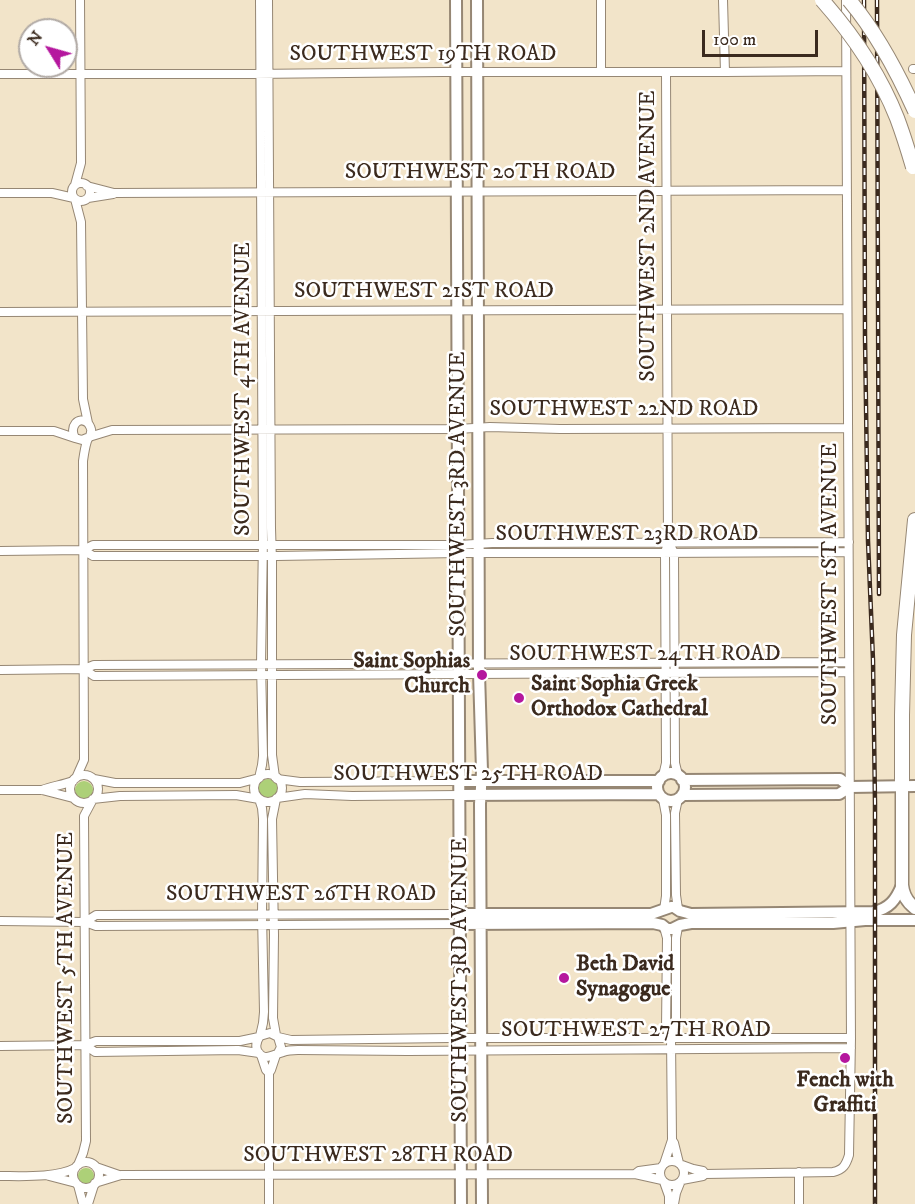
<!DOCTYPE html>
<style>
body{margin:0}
#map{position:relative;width:915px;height:1204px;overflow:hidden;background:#f2e4c9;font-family:"IM FELL DW Pica",serif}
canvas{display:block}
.north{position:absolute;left:18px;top:18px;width:60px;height:60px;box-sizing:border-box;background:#fff;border:2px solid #b1aaa5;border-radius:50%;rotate:307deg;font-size:16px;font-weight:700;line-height:24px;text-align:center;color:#3b2a1e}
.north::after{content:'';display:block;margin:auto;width:21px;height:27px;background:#b5179e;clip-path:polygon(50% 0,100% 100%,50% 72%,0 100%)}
.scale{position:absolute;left:702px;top:30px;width:116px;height:27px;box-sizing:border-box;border:3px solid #3b2a1e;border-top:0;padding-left:8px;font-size:18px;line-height:21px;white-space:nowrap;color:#3b2a1e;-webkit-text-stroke:4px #fff;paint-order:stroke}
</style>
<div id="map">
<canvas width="915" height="1204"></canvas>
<div class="north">N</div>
<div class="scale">100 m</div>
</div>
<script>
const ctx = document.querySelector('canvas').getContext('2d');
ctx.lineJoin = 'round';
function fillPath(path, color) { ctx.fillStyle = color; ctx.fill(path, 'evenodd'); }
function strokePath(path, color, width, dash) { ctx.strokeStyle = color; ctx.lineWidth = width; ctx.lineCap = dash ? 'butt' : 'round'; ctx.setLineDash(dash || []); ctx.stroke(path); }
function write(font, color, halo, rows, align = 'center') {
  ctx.font = font + ' "IM FELL DW Pica",serif'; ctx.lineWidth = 5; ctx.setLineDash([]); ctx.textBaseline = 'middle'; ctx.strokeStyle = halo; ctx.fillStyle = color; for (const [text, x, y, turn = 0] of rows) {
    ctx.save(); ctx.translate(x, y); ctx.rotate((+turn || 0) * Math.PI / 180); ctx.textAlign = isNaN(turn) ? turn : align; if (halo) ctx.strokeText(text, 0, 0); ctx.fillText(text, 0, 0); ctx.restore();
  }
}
fillPath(new Path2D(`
 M258 789a10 10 0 1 1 20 0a10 10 0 1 1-20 0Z
 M75 790a9 9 0 1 1 18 0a9 9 0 1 1-18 0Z
 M78 1176a8 8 0 1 1 16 0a8 8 0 1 1-16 0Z`), '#add078');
const minor = new Path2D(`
 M268,0L271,528L272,561V755L275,777
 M601,0V72
 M723,0L725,72
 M913,69H915
 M0,74H252L443,72H725L846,71
 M72 192a9 9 0 1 1 18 0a9 9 0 1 1-18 0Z
 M75,185L81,163L80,0
 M87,186L114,193L847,190
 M0,193H52L74,198
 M88,198L113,194
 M75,199L81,222L83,399L88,423
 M0,312L847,309
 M0,431H54L75,438
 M89,437L112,430L458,429L490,427L560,429L848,428
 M672,549L674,553L675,763L678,775
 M83,550L93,556H277L459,553H658L848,552
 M0,551L83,550L93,545H459L492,543L849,542
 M84,669L94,676L849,672
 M0,670L84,669L94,665L849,662
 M254 788a14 14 0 1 1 28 0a14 14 0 1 1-28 0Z
 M70 789a14 14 0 1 1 28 0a14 14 0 1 1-28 0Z
 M663,776L666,763L665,553L668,543L666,72
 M76,778L84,760L83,461C84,454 85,447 87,441C88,438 91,436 91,432C92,429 90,426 88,423C78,415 69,427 75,438L82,440L87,438
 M259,778L262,765L263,756L261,664L263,540L260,0
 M94,779L115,783H240L259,778
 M277,779L300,782L460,781
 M0,790H42L73,798
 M42,790C52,786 63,785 73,781
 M277,798L305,794L352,796L460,795
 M93,799L120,796L236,795L259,799
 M259,799L262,808L263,819L262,915L264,1012L263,1023L260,1036
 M276,799L272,819L274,935L273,1018L276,1035
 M663,799L666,815V896L664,910
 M678,909L676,895L675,813L678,799
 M0,921L85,922L96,926L461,924
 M85,922L96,915H100L460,914
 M664,927L667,938L666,1028L671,1038
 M278,1037L291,1040L450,1038H851
 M85,1045L95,1052L238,1050L259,1053
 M0,1046L85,1045L96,1041H240L259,1037
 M278,1053L281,1047L278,1037L270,1033L260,1036C257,1040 255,1044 257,1050C263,1063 274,1054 283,1052C288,1050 293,1050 298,1050L408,1051L851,1048
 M261,1055L266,1070L269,1073V1204
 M269,1073L271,1070L276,1055
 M672,1140L674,1143L679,1163
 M660 1173a12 12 0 1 1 24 0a12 12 0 1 1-24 0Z
 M73 1175a13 13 0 1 1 26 0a13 13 0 1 1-26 0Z
 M664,1164L672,1140L671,1038L676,1028V938L678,927
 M78,1165L83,1153L86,1141L84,816L92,801
 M682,1165L693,1169L703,1171L705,1174
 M96,1167L119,1175
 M799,1172V1204
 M635,1174L639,1171L661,1168
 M0,1176C21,1176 57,1178 75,1168
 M49,1176L76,1183
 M682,1180L703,1176L705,1174L833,1172C843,1170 846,1165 849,1155L851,1038L846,0
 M664,1182L669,1196V1204
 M95,1183L121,1175L635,1174L662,1180
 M78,1185L83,1204
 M88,1204L94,1185
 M674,1204L676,1193L680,1183`);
const secondary = new Path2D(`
 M456,0L461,1204
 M477,0L479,673L482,771L480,804L482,1204
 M657 787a14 14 0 1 1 28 0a14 14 0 1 1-28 0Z
 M682,780L840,779L850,787
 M460,781H659
 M460,795L659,794
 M682,795L839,794L850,787L915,786
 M460,914H651L671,907H674L680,911L691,914L873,912C889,909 896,900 902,885
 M461,924L653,923L662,925L667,929H672L680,925L691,923H833L865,920H915`);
const primary = new Path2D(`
 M902,786V885C903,895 907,902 915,908`);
const motorway = new Path2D(`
 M902,786V715L904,635L915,520`);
strokePath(minor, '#968774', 10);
strokePath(secondary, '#968774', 14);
strokePath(primary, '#968774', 15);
strokePath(motorway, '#968774', 16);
strokePath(minor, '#fff', 8);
strokePath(secondary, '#fff', 10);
strokePath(primary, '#fff', 12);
strokePath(motorway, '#fff', 14);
const rail = new Path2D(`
 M864,0L865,337L868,541L873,660L875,803V1204
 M877,0L879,594`);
strokePath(rail, '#3b2a1e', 4.5);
strokePath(rail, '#fff', 2, [7]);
const motorwayBridge = new Path2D(`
 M822,0C853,35 880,75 897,118C903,134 908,150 913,167
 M849,0C877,33 897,71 915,111`);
strokePath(motorwayBridge, '#968774', 16, []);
strokePath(motorwayBridge, '#fff', 14);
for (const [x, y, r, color] of [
 [482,675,6,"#b5179e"],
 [519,698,6,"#b5179e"],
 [564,978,6,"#b5179e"],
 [845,1058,6,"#b5179e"]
]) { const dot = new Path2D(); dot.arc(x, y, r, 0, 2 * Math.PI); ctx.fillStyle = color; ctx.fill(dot); strokePath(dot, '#fff', 2); }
write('22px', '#3b2a1e', '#fff', [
 ["SOUTHWEST 19TH ROAD",423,55],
 ["SOUTHWEST 20TH ROAD",480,173],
 ["SOUTHWEST 2ND AVENUE",649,236,-90],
 ["SOUTHWEST 21ST ROAD",424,292],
 ["SOUTHWEST 4TH AVENUE",244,389,-90],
 ["SOUTHWEST 22ND ROAD",624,410],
 ["SOUTHWEST 3RD AVENUE",459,494,-90],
 ["SOUTHWEST 23RD ROAD",627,535],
 ["SOUTHWEST 1ST AVENUE",831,584,-90],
 ["SOUTHWEST 24TH ROAD",645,655],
 ["SOUTHWEST 25TH ROAD",468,775],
 ["SOUTHWEST 26TH ROAD",301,895],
 ["SOUTHWEST 5TH AVENUE",67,978,-90],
 ["SOUTHWEST 3RD AVENUE",461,980,-90],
 ["SOUTHWEST 27TH ROAD",636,1031],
 ["SOUTHWEST 28TH ROAD",378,1156]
]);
write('bold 22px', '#3b2a1e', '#fff', [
 ["Saint Sophias",470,662,"right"],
 ["Church",470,687,"right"],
 ["Saint Sophia Greek",531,685],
 ["Orthodox Cathedral",531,710],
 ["Beth David",576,965],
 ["Synagogue",576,990],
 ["Fench with",845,1081,"center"],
 ["Graffiti",845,1106,"center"]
], 'left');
</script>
